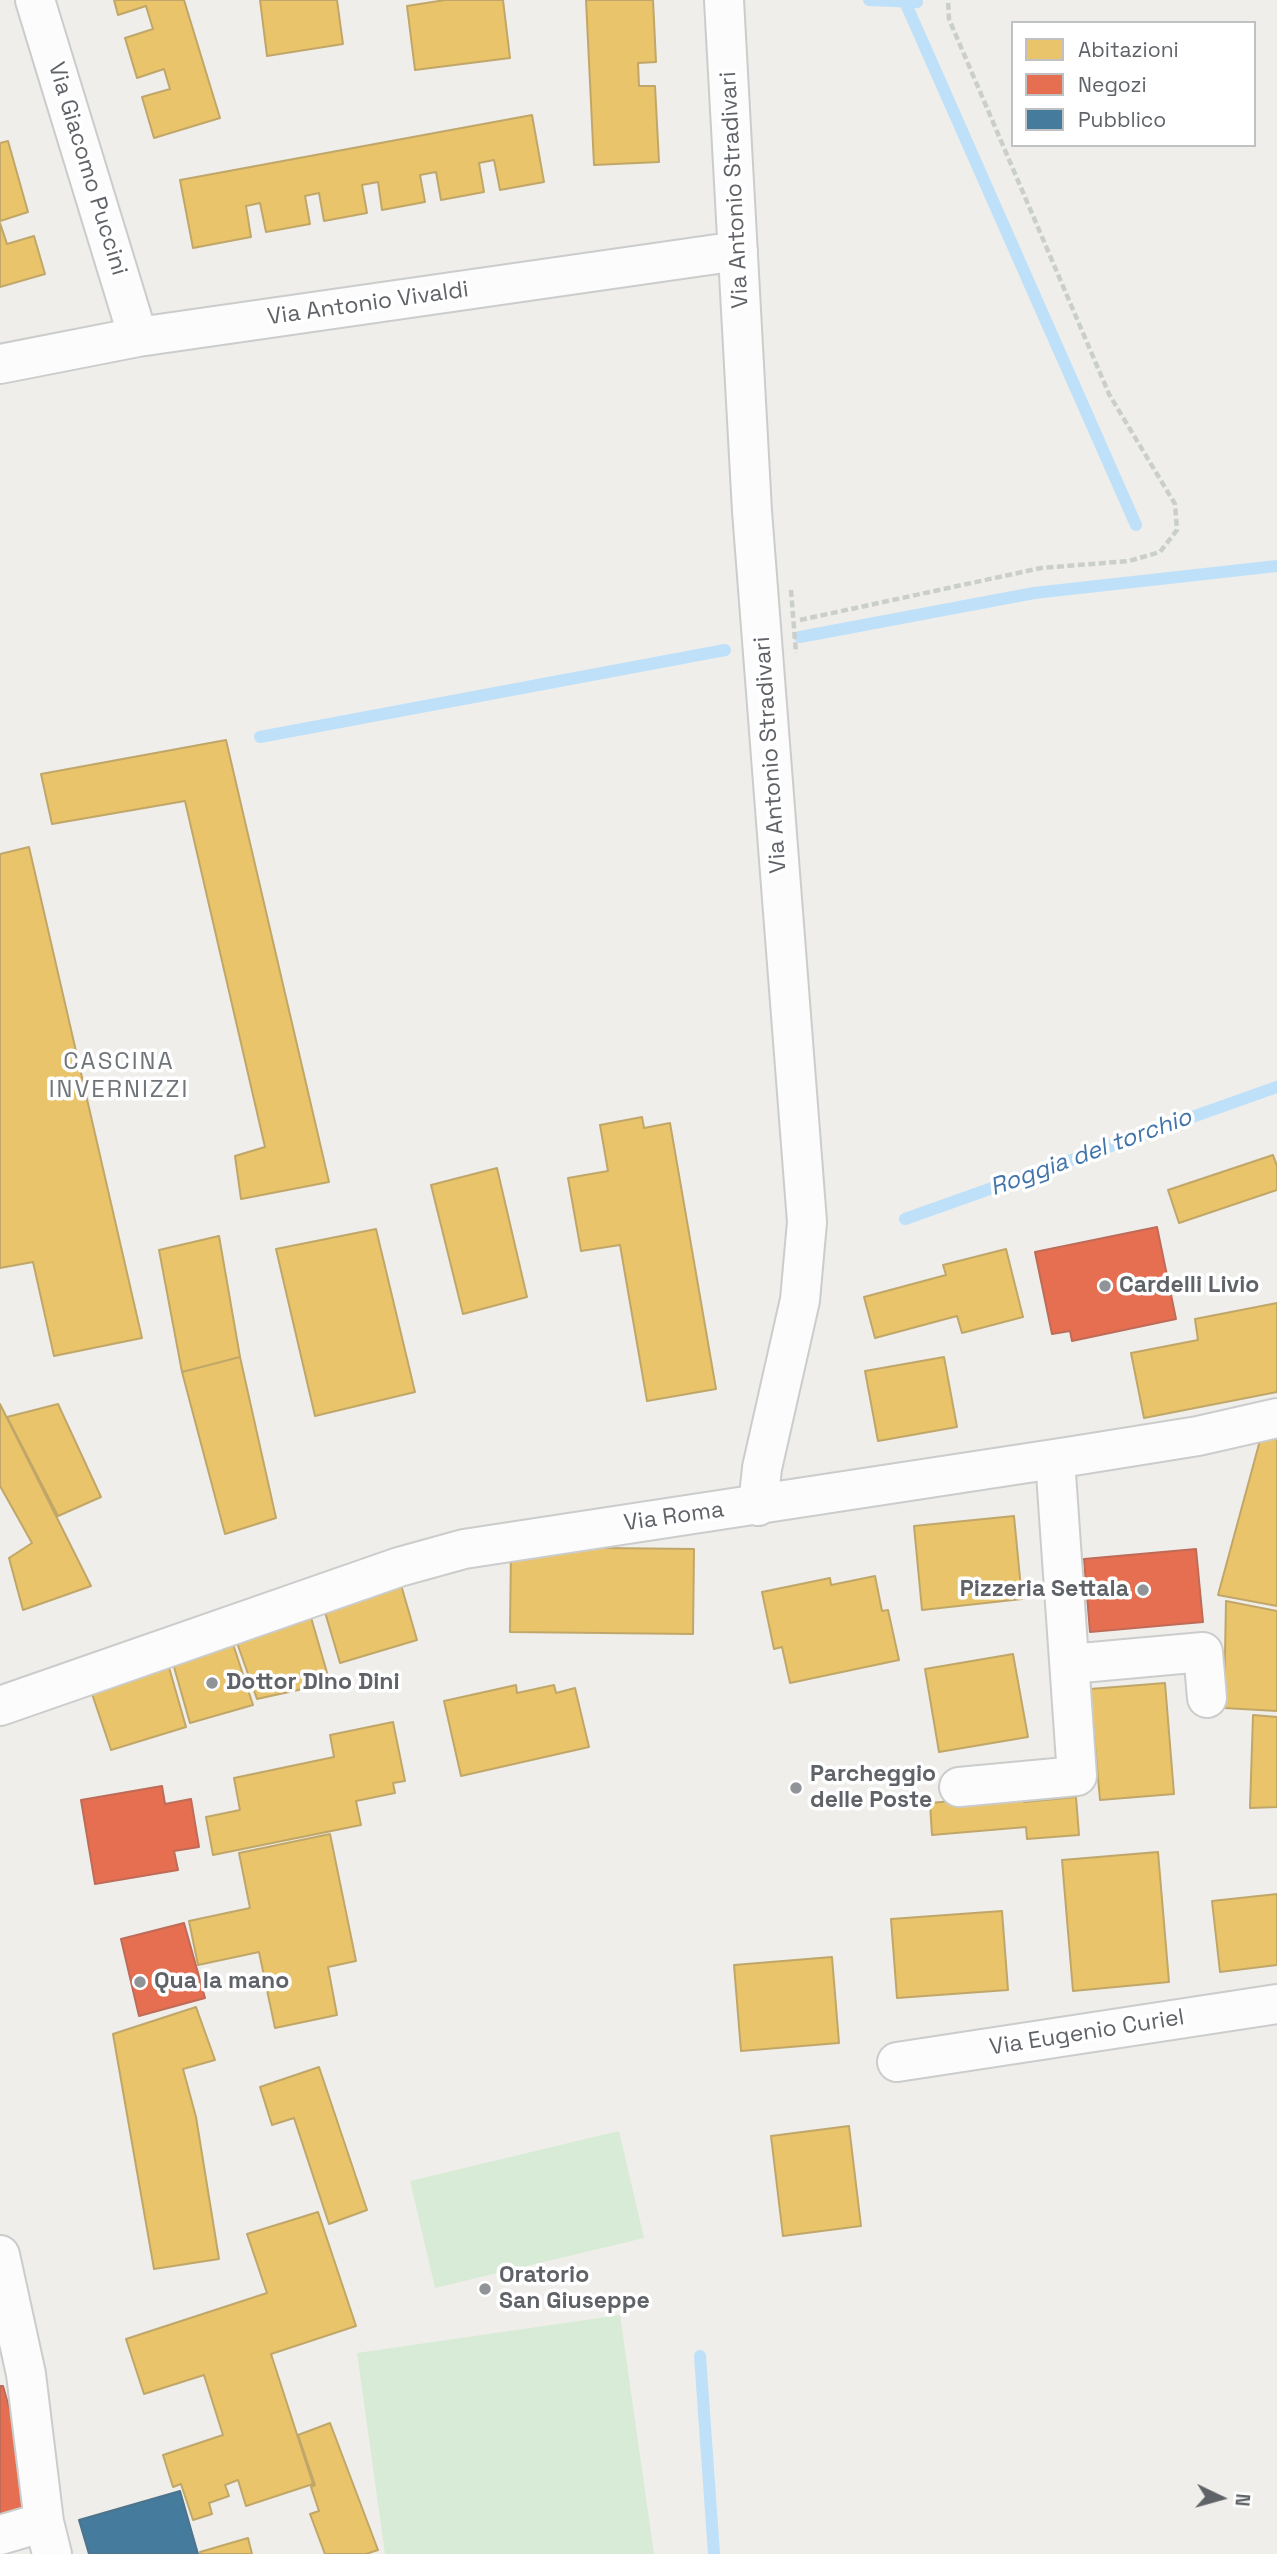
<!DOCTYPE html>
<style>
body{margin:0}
#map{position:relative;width:1277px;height:2554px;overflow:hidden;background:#efeeea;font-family:"Space Grotesk",sans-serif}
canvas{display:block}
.legend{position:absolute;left:1011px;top:21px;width:245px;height:126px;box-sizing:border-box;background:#fff;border:2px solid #bfc1c3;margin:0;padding:9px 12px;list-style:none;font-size:21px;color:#5f6368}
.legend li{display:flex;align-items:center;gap:14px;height:35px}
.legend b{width:35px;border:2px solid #bfc1c3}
.north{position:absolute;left:1186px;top:2463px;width:70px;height:70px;-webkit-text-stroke:5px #fff;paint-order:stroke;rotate:95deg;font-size:19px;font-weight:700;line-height:28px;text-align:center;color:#5f6368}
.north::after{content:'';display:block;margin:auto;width:24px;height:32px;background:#5f6368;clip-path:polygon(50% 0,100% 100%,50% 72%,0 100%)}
</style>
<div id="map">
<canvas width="1277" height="2554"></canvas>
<ul class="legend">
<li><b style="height:19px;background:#e9c46a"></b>Abitazioni</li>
<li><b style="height:19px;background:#e76f51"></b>Negozi</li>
<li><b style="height:19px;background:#457b9d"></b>Pubblico</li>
</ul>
<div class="north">N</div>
</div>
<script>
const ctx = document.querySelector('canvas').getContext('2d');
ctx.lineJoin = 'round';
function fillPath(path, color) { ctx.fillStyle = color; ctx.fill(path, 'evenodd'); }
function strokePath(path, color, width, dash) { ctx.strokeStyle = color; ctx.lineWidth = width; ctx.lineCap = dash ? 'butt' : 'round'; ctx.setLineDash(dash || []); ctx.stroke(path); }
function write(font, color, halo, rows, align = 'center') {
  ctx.font = font + ' "Space Grotesk",sans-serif'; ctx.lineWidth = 7; ctx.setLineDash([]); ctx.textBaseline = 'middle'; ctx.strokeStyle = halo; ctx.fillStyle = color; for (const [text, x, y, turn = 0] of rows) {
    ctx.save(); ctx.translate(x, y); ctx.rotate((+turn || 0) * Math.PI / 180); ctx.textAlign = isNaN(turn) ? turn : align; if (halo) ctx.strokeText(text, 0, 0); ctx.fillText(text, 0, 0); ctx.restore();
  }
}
fillPath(new Path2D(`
 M619,2131L644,2238L435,2288L410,2181Z
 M620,2315L654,2554H385L357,2353Z`), '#d8ebd6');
const homes = new Path2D(`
 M114,0H184L220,118L154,138L142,97L170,89L164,69L137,78L125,38L153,29L146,6L118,15Z
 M260,0H337L343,44L267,56Z
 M445,0H503L510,58L415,70L407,6Z
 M586,0H653L656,62L638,63L639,86H655L659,162L594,165Z
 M532,115L544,182L500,190L494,160L479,163L484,192L441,200L436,172L420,175L425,202L382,210L378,182L362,185L367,213L324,221L319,193L305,196L310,224L266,232L260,203L246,206L251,237L193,248L180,180Z
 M8,141L28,212L0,221V143Z
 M0,223L7,244L34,236L45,274L0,287Z
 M226,740L329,1182L241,1199L235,1156L265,1147L185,801L52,824L41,774Z
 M29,847L142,1338L54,1356L33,1262L0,1268V854Z
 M642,1117L644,1128L670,1123L716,1389L647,1401L620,1245L581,1251L568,1178L608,1171L600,1125Z
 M1273,1155L1277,1166V1190L1179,1223L1168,1190Z
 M497,1168L527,1297L463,1314L431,1185Z
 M376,1229L415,1392L315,1416L276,1249Z
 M219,1236L240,1357L182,1372L159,1250Z
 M1006,1249L1023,1317L962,1333L957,1316L875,1338L864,1297L946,1275L943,1265Z
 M1277,1303V1392L1144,1418L1131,1353L1198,1340L1195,1319Z
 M240,1357L276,1518L225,1534L182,1372Z
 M944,1357L957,1427L878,1441L865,1371Z
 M0,1404L91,1586L23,1610L9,1558L32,1543L0,1486Z
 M58,1404L101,1497L58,1516L7,1417Z
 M1277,1430V1606L1218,1595L1262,1433Z
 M1014,1516L1022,1599L922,1610L914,1526Z
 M511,1547L694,1549L693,1634L510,1632Z
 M875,1576L882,1611L888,1610L899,1660L790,1683L782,1647L774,1649L762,1592L830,1578L831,1585Z
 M399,1578L417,1640L340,1663L322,1602Z
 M1226,1601L1277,1611V1711L1224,1708Z
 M310,1614L330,1683L257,1699L236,1640Z
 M232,1641L253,1705L190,1723L172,1660Z
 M1013,1654L1028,1737L939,1752L925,1669Z
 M166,1657L186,1727L111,1750L88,1682Z
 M1165,1683L1174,1794L1100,1800L1090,1689Z
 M516,1685L517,1693L554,1685L556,1693L575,1688L589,1747L461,1776L444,1701Z
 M1253,1715L1277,1717V1807L1250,1808Z
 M393,1722L405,1781L393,1783L395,1793L356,1801L361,1825L213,1855L206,1817L240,1810L234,1778L334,1757L330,1735Z
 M1023,1795L1024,1802L1076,1797L1079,1835L1027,1839L1026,1827L932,1835L930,1803Z
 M330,1834L356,1961L328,1967L337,2015L275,2028L259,1952L198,1965L189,1921L250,1908L239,1853Z
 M1158,1852L1169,1982L1073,1991L1062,1860Z
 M1277,1894V1965L1220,1972L1212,1901Z
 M1002,1911L1008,1990L897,1998L891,1919Z
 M832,1957L839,2043L741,2051L734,1965Z
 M196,2007L215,2060L183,2069L196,2117L219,2259L154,2269L113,2034Z
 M319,2067L367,2210L329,2224L294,2118L272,2125L260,2087Z
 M849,2126L861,2226L783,2236L771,2136Z
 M318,2212L356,2326L271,2354L313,2484L246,2506L238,2480L225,2485L229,2496L209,2503L212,2514L193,2520L181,2484L173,2487L163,2455L223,2435L204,2375L144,2394L126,2339L267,2293L247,2234Z
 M330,2423L378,2550L366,2554H325L310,2514L319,2511L311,2487L315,2485L298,2435Z
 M248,2538L252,2554H200V2552Z`);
fillPath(homes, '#e9c46a');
strokePath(homes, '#c0a769', 2);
const shops = new Path2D(`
 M1157,1227L1176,1319L1072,1341L1070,1331L1052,1334L1035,1252Z
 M1196,1549L1203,1622L1090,1632L1084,1559Z
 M162,1786L165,1804L191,1799L199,1847L174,1851L178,1870L95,1884L81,1800Z
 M184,1923L205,1998L139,2016L121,1939Z
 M0,2386H3L38,2509L0,2520Z`);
fillPath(shops, '#e76f51');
strokePath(shops, '#be6b58', 2);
const public = new Path2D(`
 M180,2491L198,2554H89L79,2520Z`);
fillPath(public, '#457b9d');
strokePath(public, '#4d748d', 2);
strokePath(new Path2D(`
 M869,0L917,2
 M906,4L1136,525
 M800,637L1034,593L1277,566
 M260,737L725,650
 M905,1219L1277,1087
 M700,2356L714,2554`), '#bfe0f9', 12);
const minor = new Path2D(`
 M35,0L138,337
 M724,0L752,511L807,1222L800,1300L762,1468L758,1506
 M0,364L138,337L738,251
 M1070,1664L1203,1652L1207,1698
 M0,1706L399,1567L464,1549L1067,1457L1198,1436L1277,1418
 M959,1787L1077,1776L1055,1459
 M897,2062L1277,2004
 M0,2255L26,2374L44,2522L52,2554
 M0,2535L44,2522`);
strokePath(minor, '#cbcccc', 42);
strokePath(new Path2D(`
 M800,620L1041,568L1129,561L1160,552L1177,530L1175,504L1109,394L949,19L948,0`), '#cacfcc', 4.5, [7, 3.5]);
strokePath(minor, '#fdfcfc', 38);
strokePath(new Path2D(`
 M791,590L796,653`), '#cacfcc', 4.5, [7, 3.5]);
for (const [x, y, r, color] of [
 [1105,1286,7,"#919496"],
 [1143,1590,7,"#919496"],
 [212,1683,7,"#919496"],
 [796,1788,7,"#919496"],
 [140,1982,7,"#919496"],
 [485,2289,7,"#919496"]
]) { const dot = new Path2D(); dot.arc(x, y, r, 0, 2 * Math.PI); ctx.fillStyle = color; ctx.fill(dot); strokePath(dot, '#fff', 2.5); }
write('23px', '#5f6368', '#fff', [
 ["Via Giacomo Puccini",87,169,73],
 ["Via Antonio Stradivari",735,190,-93],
 ["Via Antonio Vivaldi",368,304,-8],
 ["Via Antonio Stradivari",771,755,-94],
 ["Via Roma",674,1517,-8],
 ["Via Eugenio Curiel",1087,2033,-9]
]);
write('bold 23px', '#5f6368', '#fff', [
 ["Cardelli Livio",1119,1286],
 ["Pizzeria Settala",1129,1590,"right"],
 ["Dottor DIno Dini",226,1683],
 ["Parcheggio",810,1775],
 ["delle Poste",810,1801],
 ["Qua la mano",154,1982],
 ["Oratorio",499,2276],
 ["San Giuseppe",499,2302]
], 'left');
ctx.letterSpacing = '2px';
write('24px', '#70757a', '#fff', [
 ["CASCINA",119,1062],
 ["INVERNIZZI",119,1090]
]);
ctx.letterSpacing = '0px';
write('italic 24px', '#4174aa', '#fff', [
 ["Roggia del torchio",1091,1153,-20]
]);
</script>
